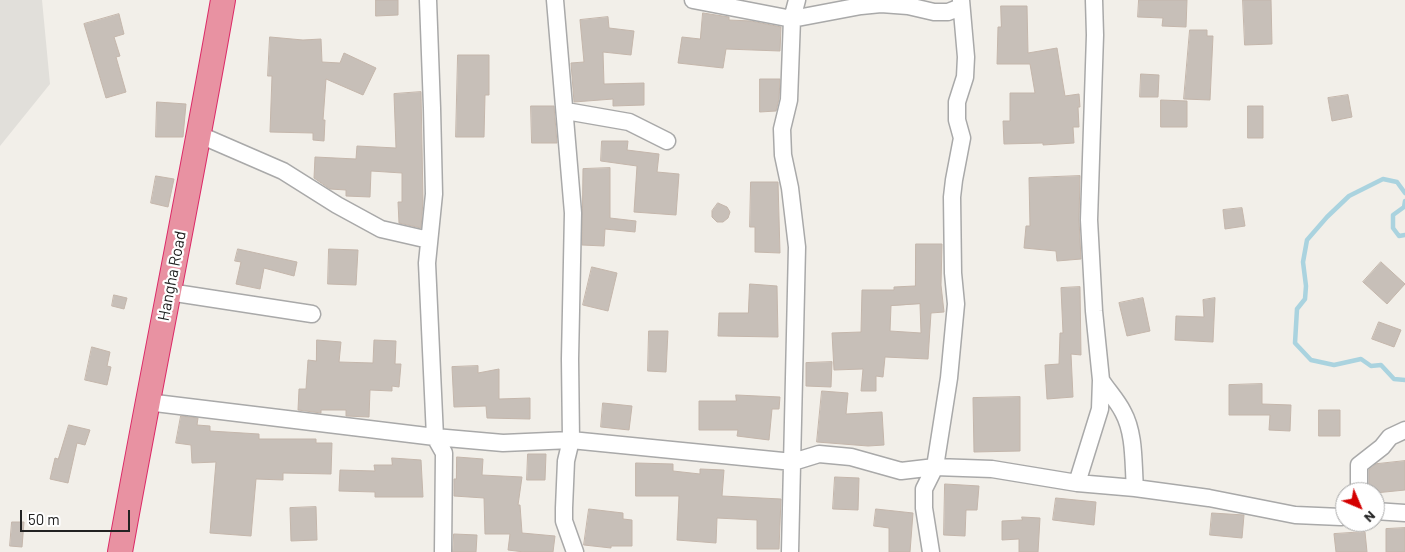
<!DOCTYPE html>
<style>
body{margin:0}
#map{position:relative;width:1405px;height:552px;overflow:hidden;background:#f2efe9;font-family:Barlow,sans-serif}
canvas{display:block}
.north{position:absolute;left:1335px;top:482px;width:50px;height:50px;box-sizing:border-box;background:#fff;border:1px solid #a7a7a7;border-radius:50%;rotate:135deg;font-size:14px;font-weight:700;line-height:20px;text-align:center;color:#222}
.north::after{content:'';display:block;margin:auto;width:18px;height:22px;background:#d40000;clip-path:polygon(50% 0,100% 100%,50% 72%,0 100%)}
.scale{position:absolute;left:20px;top:510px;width:110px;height:22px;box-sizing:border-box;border:2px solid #222;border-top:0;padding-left:6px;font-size:15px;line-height:18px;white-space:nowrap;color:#222;-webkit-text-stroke:4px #fff;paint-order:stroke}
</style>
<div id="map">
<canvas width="1405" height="552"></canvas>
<div class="north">N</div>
<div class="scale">50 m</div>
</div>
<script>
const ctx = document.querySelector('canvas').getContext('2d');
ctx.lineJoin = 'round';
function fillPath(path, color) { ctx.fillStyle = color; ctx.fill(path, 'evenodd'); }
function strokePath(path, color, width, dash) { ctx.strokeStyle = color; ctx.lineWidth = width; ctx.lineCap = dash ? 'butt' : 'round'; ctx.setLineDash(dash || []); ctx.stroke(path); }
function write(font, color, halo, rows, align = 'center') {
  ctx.font = font + ' Barlow,sans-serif'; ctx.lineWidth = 4.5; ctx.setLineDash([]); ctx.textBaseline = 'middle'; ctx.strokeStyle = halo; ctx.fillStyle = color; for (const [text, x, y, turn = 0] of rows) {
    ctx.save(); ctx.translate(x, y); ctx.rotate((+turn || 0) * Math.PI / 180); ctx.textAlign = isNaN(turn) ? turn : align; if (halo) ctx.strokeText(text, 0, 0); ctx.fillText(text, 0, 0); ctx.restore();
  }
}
fillPath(new Path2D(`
 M0,0H42L50,84L0,146Z`), '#e1dfda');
strokePath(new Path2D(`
 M1405,193L1397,182L1383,179L1349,196L1327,217L1307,240L1303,262L1306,286L1305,299L1297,309L1295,343L1311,360L1334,365L1361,359L1371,366L1381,365L1394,379L1405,380
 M1405,201L1404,207L1393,215V228L1399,236L1405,235`), '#aad3df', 4.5);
const building = new Path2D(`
 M376,0H398V15L376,16Z
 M1139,0H1187L1186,27L1162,26L1163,18L1138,17Z
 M1243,0H1271L1272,44L1245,45Z
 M1001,6H1027L1028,53L1057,48L1065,96L1079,94L1080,107H1078L1079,127H1073L1074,143L1043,145V143L1004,144L1003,121H1010V93H1035L1030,64H997L998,27H1001Z
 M703,13L729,17V20L751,21L781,27L780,51L726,49L723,68L678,63L682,37L700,39Z
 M119,14L124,34L114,37L120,56L116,57L126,92L106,98L84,24Z
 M608,17L609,28L634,31L631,55L603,52L604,84L644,83V105L613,106V99L574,102L571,63L584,62L580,20Z
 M1190,30H1207V36H1213L1210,100L1184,99Z
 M270,37L303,40L321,39L322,62L340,63L344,53L376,68L363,95L326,79L323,120H325L324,141L313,140V133L270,132L272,76H268Z
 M458,55H489V95H485L484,137H456Z
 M1141,74L1159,75L1158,97H1140Z
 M760,79H780L779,99L776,111L760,112Z
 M421,92L423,201L421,228L399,223L398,202H402V173L371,171L370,197L346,196V190L330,189L314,178L315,157L356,159L357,146L396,148L394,94Z
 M1348,95L1352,117L1332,121L1328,98Z
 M1161,100L1187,101V127H1161Z
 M157,102L186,104L183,137H156Z
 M531,106H554L557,143H532Z
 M1248,106H1263V138H1248Z
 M602,141H628L627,150L659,154L657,172L679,174L676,215L634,212L637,166L601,161Z
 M610,168V218L636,221L635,232L605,229L604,246L582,245L583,169Z
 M156,176L174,179L168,207L151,203Z
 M1080,176L1079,220L1081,259L1057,261L1056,251L1024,248L1026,226H1030L1029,178Z
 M751,182H778L780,253L755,252V227H750Z
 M718,203L727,207L730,212L728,218L723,222H717L712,217V211Z
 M1242,208L1245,226L1225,229L1223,210Z
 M916,244H942L941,285L944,312L931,313L928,359L885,357L883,377L876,376V391H861L863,369L834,370L832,333L861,332L862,290H894V287L915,286ZM920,304L921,333L890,331L891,306Z
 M238,249L297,262L294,276L264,268L260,289L236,284L241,262L235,261Z
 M329,249L358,250L356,285L328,284Z
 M1381,262L1405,284L1387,304L1363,282Z
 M592,267L617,273L608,311L583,305Z
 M750,284L777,286L778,337L718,336L719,313H748Z
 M1080,287L1081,355L1071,354L1073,397L1047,399L1045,365L1059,364L1060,333H1063L1061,288Z
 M114,295L127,298L124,309L112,306Z
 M1143,298L1150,331L1127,336L1119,303Z
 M1215,298L1213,342L1175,340L1176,316L1204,317L1203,300Z
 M1379,322L1401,330L1394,347L1372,339Z
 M649,331H668L666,372L648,371Z
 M317,340L341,342L339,362L373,363L374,340L396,341L395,364H401L399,387L392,386V391L370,390L369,417L346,416V410H321V413L298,410L299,389H306L308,360L316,361Z
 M92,347L110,352L107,366L111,367L107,385L85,380Z
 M832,362L831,387L806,386V363Z
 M478,366V373L499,369V399L530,398V419L487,418L486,406L454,407L452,367Z
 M1262,384V404L1291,405L1290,431L1269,430L1270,415H1229V385Z
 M822,391L848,393L846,414L882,412L884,445L868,446L817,442Z
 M736,395L780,397L779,409H772L769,440L737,436L738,430H699V401H736Z
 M1020,397V451L974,452L973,398Z
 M603,403L632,406L629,430L601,427Z
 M1319,410H1340V436H1319Z
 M181,416L198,418L197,425L210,426V431L259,434V439H316V443H332L331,474L283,473V480L256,479L251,536L210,533L216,462L192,463L191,445L176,443Z
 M69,425L90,430L85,445L77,443L68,483L50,479L55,458L58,459Z
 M528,454H546L545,480H527Z
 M457,457L483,459L482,475L522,477L518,505H520L522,533L555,536L553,552H524L508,550L510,534H485L484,498L454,496V479H456Z
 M392,458L421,460L423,497H375V492L339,491L340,470L375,471L374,465H392Z
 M1405,461V490L1375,493V492H1369V470L1376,464Z
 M636,463L673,464V471L700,474V469L724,470L722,496L781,499L779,549H757V520L717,518L716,543L677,540L679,496H636Z
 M835,477L859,478L858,510L833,509Z
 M945,484L979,486L977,510H966L965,536L944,535Z
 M1056,498L1096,502L1094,525L1053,520Z
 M316,507L317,540L291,541L290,508Z
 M589,509L623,513V519L632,520V546H611V548L584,545Z
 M876,509L913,513L910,552H889V528L874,526Z
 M1212,513L1244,515L1242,538L1210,535Z
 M1022,517L1040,518L1038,552H1019V539L1002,540V521L1022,520Z
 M12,522H24L22,547L10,546Z
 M1405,528V552H1386V529Z
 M1365,532L1367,552H1336L1334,534Z
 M454,534L477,535L476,552H453Z`);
fillPath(building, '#c7bfb8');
strokePath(building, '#c4b6ab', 1);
const minor = new Path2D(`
 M428,0L432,108L434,194L427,263L435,437L444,453L443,552
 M555,0L573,213L570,359L571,440L566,461L564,508V521L575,552
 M693,0L792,19L861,6L881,4L908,6L934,12H948L961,7
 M566,111L629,122L667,141
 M200,135L283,171L337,205L381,229L429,240
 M169,292L312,314
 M1101,380C1108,391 1117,400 1123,412C1135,434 1133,463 1135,488
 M147,402L435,437L503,443L571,440L793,462L819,454L851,457L901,471L935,467L992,469L1077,483L1135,488L1209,498L1295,515L1341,517L1345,516
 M1077,483L1100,409L1101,380L1094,311L1089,220L1095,35L1094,0
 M1359,492V465L1382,447L1390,437L1405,430
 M1375,511L1405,513
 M790,552L797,247L790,188L783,155L782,129L789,100L792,19L797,0
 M931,552L924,508V489L935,467L949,378L956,304L953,273L952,197L954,180L962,138L957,120V102L965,77L966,57L961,0`);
const highway = new Path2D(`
 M120,552C153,368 191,184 223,0`);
strokePath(minor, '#a9a9a9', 19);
strokePath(highway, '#dc2a67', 26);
strokePath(minor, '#fff', 16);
strokePath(highway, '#e892a2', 24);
write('16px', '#222', '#fff', [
 ["Hangha Road",172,276,-79]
]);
</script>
